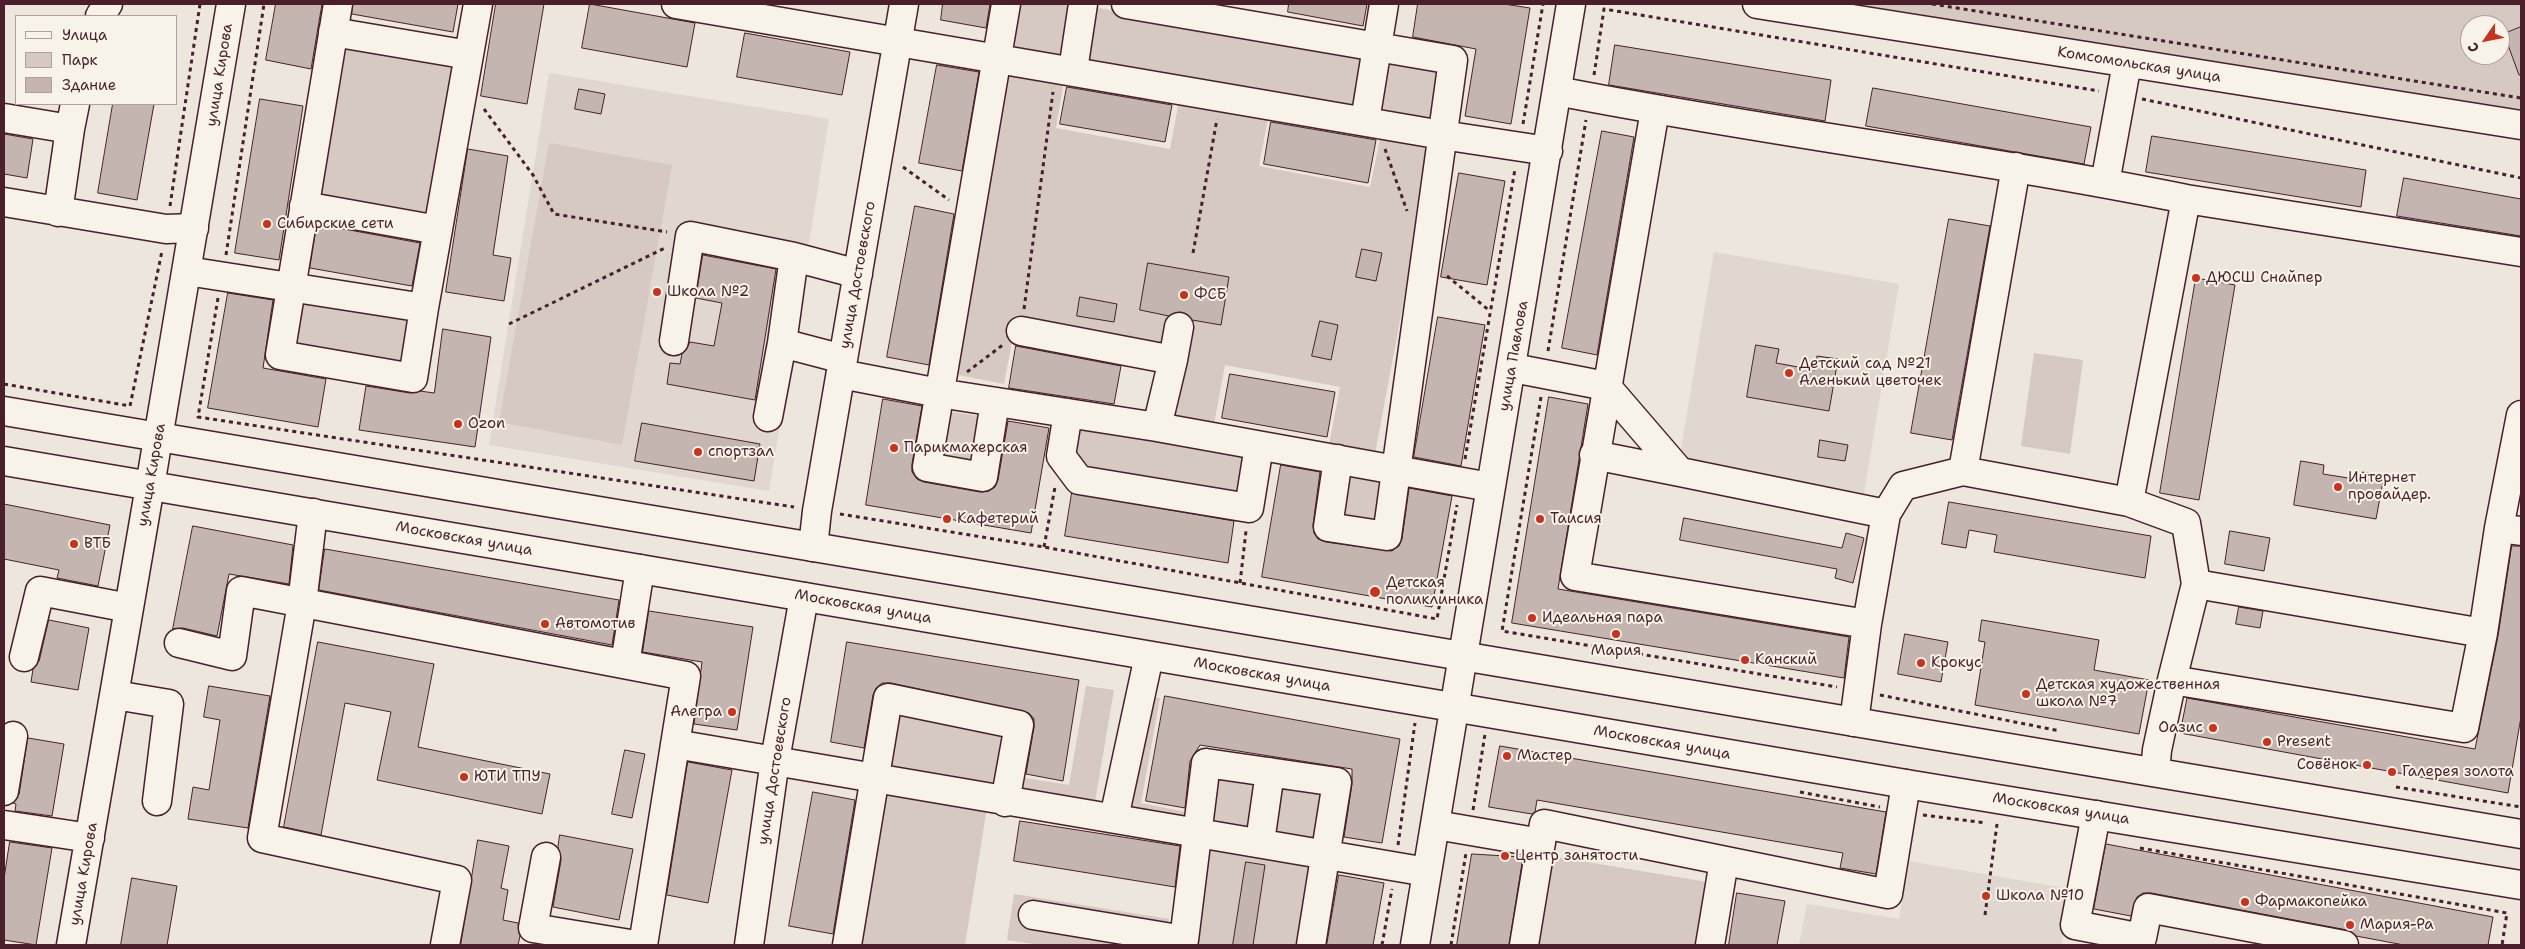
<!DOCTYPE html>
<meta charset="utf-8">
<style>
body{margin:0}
#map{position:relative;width:2525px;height:949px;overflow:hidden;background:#ece6dd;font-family:"Shantell Sans",sans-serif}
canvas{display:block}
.frame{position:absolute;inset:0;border:5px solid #4a1f2b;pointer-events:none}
.legend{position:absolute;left:15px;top:15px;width:162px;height:90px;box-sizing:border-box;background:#f7f3e8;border:1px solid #b29e9c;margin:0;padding:6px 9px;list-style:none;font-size:15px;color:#4a1f2b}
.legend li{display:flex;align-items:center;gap:10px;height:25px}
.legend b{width:25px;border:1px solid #b29e9c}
.north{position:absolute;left:2460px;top:15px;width:50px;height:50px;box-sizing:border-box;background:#f7f3e8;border:1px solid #b29e9c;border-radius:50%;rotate:237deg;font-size:14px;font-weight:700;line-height:20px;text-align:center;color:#4a1f2b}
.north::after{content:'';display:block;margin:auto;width:18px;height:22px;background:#c8321e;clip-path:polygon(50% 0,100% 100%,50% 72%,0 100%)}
</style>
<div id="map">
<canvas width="2525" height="949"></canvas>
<div class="frame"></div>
<ul class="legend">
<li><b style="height:6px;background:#f7f3e8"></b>Улица</li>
<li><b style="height:14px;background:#d5c9c2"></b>Парк</li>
<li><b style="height:14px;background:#c4b5b0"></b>Здание</li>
</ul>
<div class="north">С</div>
</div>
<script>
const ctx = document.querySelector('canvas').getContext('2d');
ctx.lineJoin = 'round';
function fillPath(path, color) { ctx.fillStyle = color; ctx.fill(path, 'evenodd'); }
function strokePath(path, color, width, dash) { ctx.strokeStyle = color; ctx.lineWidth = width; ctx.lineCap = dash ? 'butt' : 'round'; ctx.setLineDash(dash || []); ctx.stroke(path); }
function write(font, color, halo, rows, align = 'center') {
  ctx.font = font + ' "Shantell Sans",sans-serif'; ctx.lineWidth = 4; ctx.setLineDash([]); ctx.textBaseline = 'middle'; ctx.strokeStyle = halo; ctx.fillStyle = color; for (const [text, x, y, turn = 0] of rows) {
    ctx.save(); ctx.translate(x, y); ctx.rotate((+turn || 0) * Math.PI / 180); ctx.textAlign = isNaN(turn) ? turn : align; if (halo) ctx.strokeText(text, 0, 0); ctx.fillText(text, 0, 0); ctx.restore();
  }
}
fillPath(new Path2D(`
 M549,73L829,119L769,491L489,445Z
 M1714,252L1899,284L1864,493L1679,461Z
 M1909,861L2070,889L2061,945H1799L1807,904L1899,919Z`), '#e0d7d0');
fillPath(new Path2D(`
 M1016,4H1075L1066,59L1008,50Z
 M1840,4H2521V120ZM2470,25H2500V55H2470Z
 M1092,7L1365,54L1355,112L1082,64Z
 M340,40L455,61L428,215L312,195Z
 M1387,55L1443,66L1432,124L1375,113Z
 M1005,68L1064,80L1056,128L1170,149L1179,101L1268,118L1259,166L1370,187L1380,139L1432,149L1375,454L1329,445L1340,387L1225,365L1214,424L1172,416L1184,352L1016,320L1004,384L948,373Z
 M549,143L672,165L622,445L499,422Z
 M298,294L418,314L409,369L289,350Z
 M2034,353L2083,360L2070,454L2021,446Z
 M945,411L986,417L978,467L937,461Z
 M1076,420L1251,455L1243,494L1079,472L1070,461Z
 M1343,473L1388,481L1380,528L1335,520Z
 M1086,686L1114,690L1094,808L1016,795L1019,777L1069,785Z
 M1126,692L1160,698L1141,803L1191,813L1189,824L1105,809Z
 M894,709L1009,731L997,791L883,770Z
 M1212,772L1262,780L1253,834L1203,826Z
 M1276,783L1326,791L1317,845L1267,837Z
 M879,789L987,807L965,945H854Z
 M1206,847L1310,865L1296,945H1187Z
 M1551,856L1707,882L1697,945H1536Z
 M1014,894L1169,919L1165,945H1040L1007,940Z`), '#d5c9c2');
const building = new Path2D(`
 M276,4H322L311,69L266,60Z
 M353,4H458L453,32L352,14Z
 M496,4H544L527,104L481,96Z
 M590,4L695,23L687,67L582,48Z
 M943,4H990L986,28L941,20Z
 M1289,4H1367L1363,26L1288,12Z
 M1418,4H1504L1530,8L1511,124L1465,116L1476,49L1413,37Z
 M2521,27V75H2519L2504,34Z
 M745,33L850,52L842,95L737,77Z
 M1615,45L1831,80L1825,121L1609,85Z
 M937,65L979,72L962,171L919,163Z
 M1067,87L1172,105L1165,142L1060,124Z
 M1873,88L2091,127L2084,164L1866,126Z
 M579,89L605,94L601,114L575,109Z
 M260,99L303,106L279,260L235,253Z
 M113,104H154L137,200L98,193Z
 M1271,122L1376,140L1368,183L1264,164Z
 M1602,131L1634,137L1597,355L1562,348Z
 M4,134L33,139L27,178L4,174Z
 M2152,136L2366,170L2361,207L2146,172Z
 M468,149L508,156L493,255L511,258L504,301L446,292Z
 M1459,173L1505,181L1487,285L1441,277Z
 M2404,178L2521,199V236L2397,216Z
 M915,206L954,214L929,365L887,357Z
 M1949,219L1990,226L1952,440L1911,433Z
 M317,224L420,243L412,286L310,268Z
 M1362,249L1382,253L1376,281L1356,277Z
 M703,255L776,269L755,400L667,384L670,363L680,364L682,354L686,350L690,342L714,346L722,303L696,298Z
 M1148,263L1229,277L1221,325L1192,320L1181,312L1169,316L1140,310Z
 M2196,278L2235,285L2199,500L2160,493Z
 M228,293L273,300L263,368L326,379L318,427L208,408Z
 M1080,297L1117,304L1114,322L1077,316Z
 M1438,317L1485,325L1461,466L1414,457Z
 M1320,321L1338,325L1331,360L1312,356Z
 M443,329L491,337L475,447L359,430L366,386L410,393L420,391L434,393Z
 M1756,345L1779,349L1776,363L1815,370L1817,356L1838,359L1829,411L1747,397Z
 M1016,346L1121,366L1114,404L1009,388Z
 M1230,374L1335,392L1327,437L1222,418Z
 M1549,397L1588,404L1558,589L1849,637L1844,678L1512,623Z
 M883,399L922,406L912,464V472L917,479L924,482L980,492L989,491L995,487L998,480L1008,421L1049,428L1031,533L866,505Z
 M642,423L760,444L754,481L635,461Z
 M1820,440L1848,445L1845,461L1818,457Z
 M2301,461L2324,465L2323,474L2361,480L2362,472L2384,476L2376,519L2294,505Z
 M1281,465L1320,472L1313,525L1314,533L1318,539L1326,542L1392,551L1399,546L1402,539L1409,488L1452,496L1432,607L1262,577Z
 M1072,493L1234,521L1228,563L1065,536Z
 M1949,502L2151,536L2145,578L1994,552L1997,535L1969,530L1966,548L1942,544Z
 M4,504L110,525L98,586L57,578L59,570L4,559Z
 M1684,518L1842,548L1846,533L1864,538L1853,583L1835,578L1837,569L1680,540Z
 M193,526L293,545L289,584L229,574L217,636L183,628L173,629Z
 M2230,531L2270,538L2264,571L2225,564Z
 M2512,546H2521V717L2508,793L2180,733L2187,698L2475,749L2498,636Z
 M325,549L619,600L612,645L319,590Z
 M2239,607L2263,611L2260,628L2236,624Z
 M649,611L753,627L737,730L694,724L702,662L643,652Z
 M49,620L89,628L78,690L31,682L33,669L39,661Z
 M1982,620L2099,640L2094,670L2149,680L2139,734L1975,705L1985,642L1979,641Z
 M1905,634L1948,642L1941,682L1898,674Z
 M318,642L434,664L418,747L550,774L542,814L377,780L391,712L345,703L321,835L284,827Z
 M847,642L1079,680L1063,781L1026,774L1034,727V719L1029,713L891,683H882L876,688L873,695L864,748L831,742Z
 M209,686L270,696L248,828L188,819L193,787L209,790L220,720L204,717Z
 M1165,696L1400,739L1382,843L1344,837L1352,784V769L1339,767L1200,745L1190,761L1185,808L1146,801Z
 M28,738L64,744L52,816L15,811L16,804L13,803L19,794Z
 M1500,746L1886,812L1876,874L1840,868L1843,853L1537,800L1535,812L1532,814L1489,807Z
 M625,750L645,754L632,818L612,814Z
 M688,762L732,770L708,903L667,895Z
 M813,792L855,800L833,934L789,926Z
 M1020,821L1180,846L1175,887L1014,861Z
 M560,835L633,849L619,920L553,907L561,860L558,847Z
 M478,840L509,846L501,888L508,890L503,920L518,923L520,936L518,945H461Z
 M10,842L52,848L36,945L4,940V879Z
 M2106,844L2493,917L2488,945H2404L2356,936L2347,930L2151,893H2143L2137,897L2131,916L2094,909Z
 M1472,854L1523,857L1509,945H1457Z
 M1246,862L1265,865L1253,945H1233Z
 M1339,875L1384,883L1373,945H1327Z
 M132,878L177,886L167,945H121Z
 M1737,893L1785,901L1777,945H1729Z`);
fillPath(building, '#c4b5b0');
strokePath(building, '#4a1f2b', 1);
const minor = new Path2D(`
 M338,4L280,355L413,378L424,308
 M676,4L1442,135L1548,151
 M1126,4L1453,60L1387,536L1328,527L1338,459
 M1757,4L2521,125
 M100,16L108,4
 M333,32L469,55
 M1073,70L1083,4
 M1557,91C1766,132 1977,157 2186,199
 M1655,110L1575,576L1867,624
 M4,118L70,129L58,212
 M1365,121L1384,4
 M70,129L75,104
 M2105,183L2127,63
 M4,202L166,229L194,228
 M304,206L438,230
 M187,271L424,308L478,4
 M1021,331L1173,360L1157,427
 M674,341L690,236L794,257L858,274
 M782,343L794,257
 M1173,360L1179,327
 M1513,368L1606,386L1680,472L1886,514
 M841,374L939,393L1157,427L1490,487
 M995,402L983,477L927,467L1006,4
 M1068,413L1061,456L1079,480L1249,508L1259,446
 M768,417L782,343L843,359
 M1594,455L1680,472
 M1963,471L2016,167
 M313,513L302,603L262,838L457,880L445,945
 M2499,528L2521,415
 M813,547L817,511L904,4
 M2483,633L2196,584L2186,523L2129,502L2186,199L2521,252
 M179,643L232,656L241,591L686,676L643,945
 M24,657L40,591L129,608
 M625,664L640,569
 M2172,680L2196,584
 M115,695L169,704L157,801
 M1854,722L1867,624L1886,514L1903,486L1963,471L2129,502
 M675,744L1427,872
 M2155,772L2157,750L2172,680L2464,728L2483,633L2499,528L2521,531
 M4,791L13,736
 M2096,815L2075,925L2142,938L2148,908L2344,945
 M1114,818L1149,656
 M4,825L90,838
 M1436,825L1541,843
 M1260,842L1270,772
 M546,857L533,928L636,945
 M1033,915L1184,940L1206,763L1337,782L1311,945
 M71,945L150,486
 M749,945L775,760L804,597
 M847,945L888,698L1019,725L1005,802
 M1415,945C1466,631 1520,318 1571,4
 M1524,945L1544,824L1888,894L1906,784
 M1710,945L1724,861`);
const major = new Path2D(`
 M4,411L2521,834
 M4,461L1906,784L2521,885
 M150,486L231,4`);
strokePath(minor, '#4a1f2b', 31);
strokePath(major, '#4a1f2b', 31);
strokePath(new Path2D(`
 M1932,4L2521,98
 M1594,75L1604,9L2099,91
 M2142,99L2521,178
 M484,109L533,175L554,214L667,232
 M1523,124L1543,4
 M1385,149L1407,211
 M903,167L949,200
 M170,206L200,4
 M1193,253L1217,119
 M226,255L264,4
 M1447,276L1490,311
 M218,298L198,417L794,507
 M1024,309L1053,92
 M509,324L665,248
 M1548,351L1586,120
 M967,372L1004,344
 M4,384L130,406L162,251
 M1541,397L1502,631L1837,687
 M1465,459L1515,169
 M840,514L1044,547L1437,619L1457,505
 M1044,547L1055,487
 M1240,583L1246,531
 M1880,695L2060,731
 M2396,787L2521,807
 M1800,792L1880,807
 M1473,810L1485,734
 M1923,815L1986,823
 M1398,845L1415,723
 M2140,848L2507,913L2502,945
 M1985,915L1997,824
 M1382,945L1392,889
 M1451,945L1466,853`), '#4a1f2b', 3, [4, 4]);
strokePath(minor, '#f7f3e8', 28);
strokePath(major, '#f7f3e8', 28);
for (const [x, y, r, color] of [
 [267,224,5,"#c8321e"],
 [2196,278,5,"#c8321e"],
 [657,292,5,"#c8321e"],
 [1184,295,5,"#c8321e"],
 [1789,373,5,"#c8321e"],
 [458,424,5,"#c8321e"],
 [894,448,5,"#c8321e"],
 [698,452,5,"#c8321e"],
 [2338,487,5,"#c8321e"],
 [947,519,5,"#c8321e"],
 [1540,519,5,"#c8321e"],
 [74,544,5,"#c8321e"],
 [1375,592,6,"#c8321e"],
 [1532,618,5,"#c8321e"],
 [545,624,5,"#c8321e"],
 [1616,634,5,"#c8321e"],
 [1745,660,5,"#c8321e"],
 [1921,663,5,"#c8321e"],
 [2026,694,5,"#c8321e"],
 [732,712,5,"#c8321e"],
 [2213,728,5,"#c8321e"],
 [2267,742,5,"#c8321e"],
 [1507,756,5,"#c8321e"],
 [2367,765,5,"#c8321e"],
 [2392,772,5,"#c8321e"],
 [464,777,5,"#c8321e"],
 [1505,856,5,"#c8321e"],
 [1986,896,5,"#c8321e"],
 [2245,902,5,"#c8321e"],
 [2350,925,5,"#c8321e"]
]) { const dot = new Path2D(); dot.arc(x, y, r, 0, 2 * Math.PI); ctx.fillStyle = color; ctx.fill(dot); strokePath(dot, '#f7f3e8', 2); }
write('15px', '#4a1f2b', '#f7f3e8', [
 ["Комсомольская улица",2139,65,9],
 ["улица Кирова",220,75,-81],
 ["улица Достоевского",858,275,-80],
 ["улица Павлова",1514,356,-80],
 ["улица Кирова",152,475,-80],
 ["Московская улица",464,539,10],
 ["Московская улица",863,607,10],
 ["Московская улица",1262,675,10],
 ["Московская улица",1662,743,10],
 ["улица Достоевского",775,771,-81],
 ["Московская улица",2061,809,9],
 ["улица Кирова",84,874,-80]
]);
write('15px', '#4a1f2b', '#f7f3e8', [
 ["Сибирские сети",277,224],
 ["ДЮСШ Снайпер",2206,278],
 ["Школа №2",667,292],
 ["ФСБ",1194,295],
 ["Детский сад №21",1799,364],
 ["Аленький цветочек",1799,381],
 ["Ozon",468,424],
 ["Парикмахерская",904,448],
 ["спортзал",708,452],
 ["Интернет",2348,478],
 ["провайдер.",2348,495],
 ["Кафетерий",957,519],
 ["Таисия",1550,519],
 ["ВТБ",84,544],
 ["Детская",1386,583],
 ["поликлиника",1386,600],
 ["Идеальная пара",1542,618],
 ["Автомотив",555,624],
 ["Мария",1616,651,"center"],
 ["Канский",1755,660],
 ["Крокус",1931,663],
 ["Детская художественная",2036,685],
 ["школа №7",2036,702],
 ["Алегра",722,712,"right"],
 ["Оазис",2203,728,"right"],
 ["Present",2277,742],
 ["Мастер",1517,756],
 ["Совёнок",2357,765,"right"],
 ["Галерея золота",2402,772],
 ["ЮТИ ТПУ",474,777],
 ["Центр занятости",1515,856],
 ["Школа №10",1996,896],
 ["Фармакопейка",2255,902],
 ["Мария-Ра",2360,925]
], 'left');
</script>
